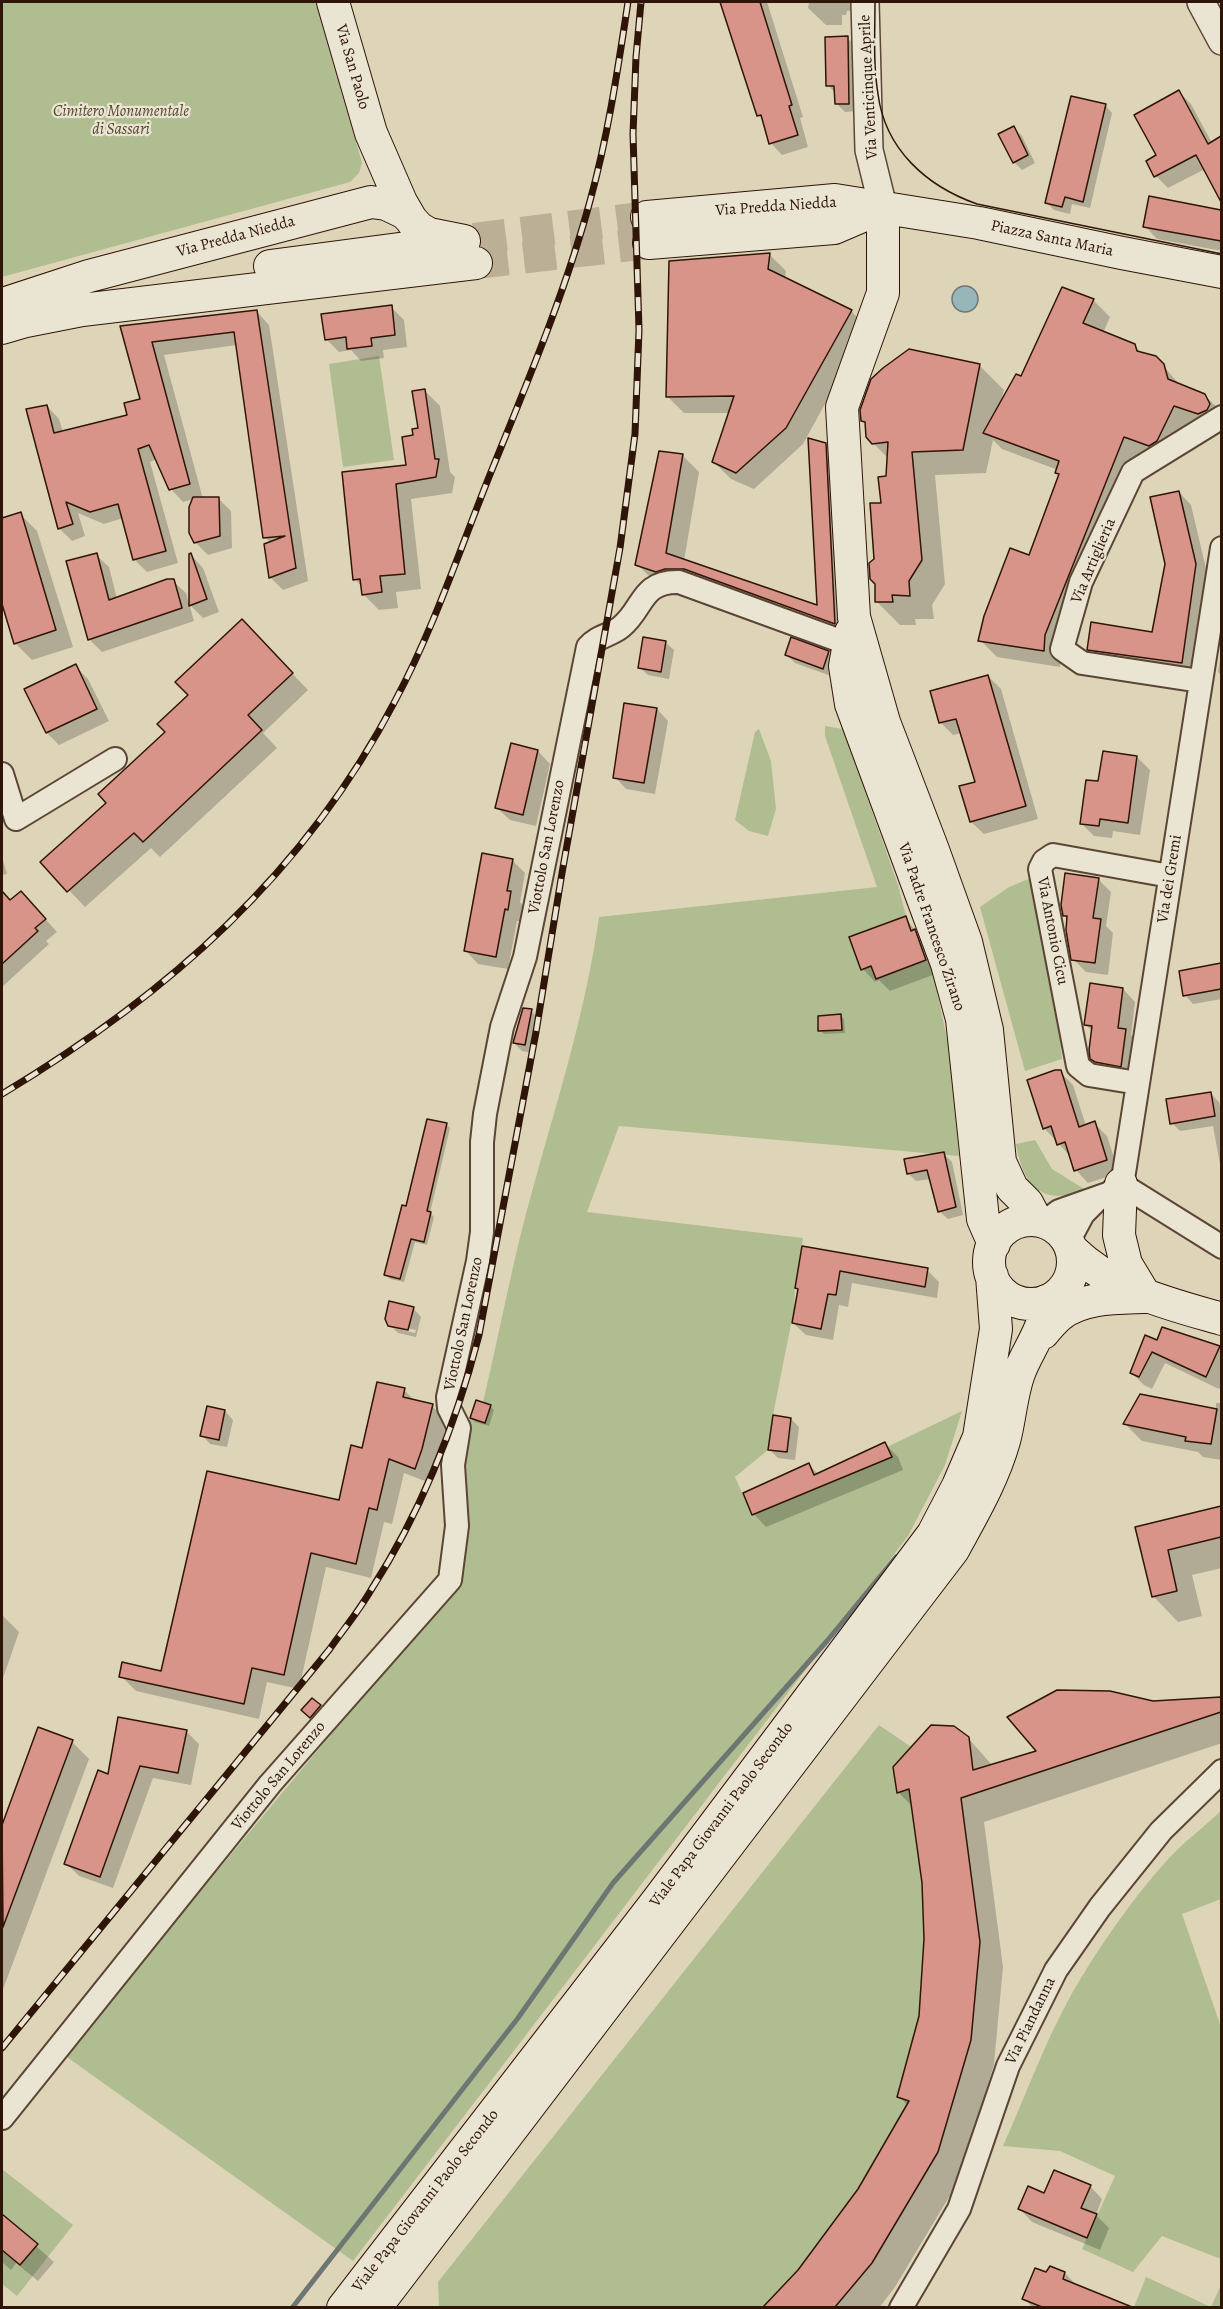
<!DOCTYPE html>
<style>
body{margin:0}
#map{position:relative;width:1223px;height:2309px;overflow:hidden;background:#ded5b9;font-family:Alegreya,serif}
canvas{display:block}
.frame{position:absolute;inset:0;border:3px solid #2f1507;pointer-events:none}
</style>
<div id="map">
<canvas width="1223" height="2309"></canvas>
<div class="frame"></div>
</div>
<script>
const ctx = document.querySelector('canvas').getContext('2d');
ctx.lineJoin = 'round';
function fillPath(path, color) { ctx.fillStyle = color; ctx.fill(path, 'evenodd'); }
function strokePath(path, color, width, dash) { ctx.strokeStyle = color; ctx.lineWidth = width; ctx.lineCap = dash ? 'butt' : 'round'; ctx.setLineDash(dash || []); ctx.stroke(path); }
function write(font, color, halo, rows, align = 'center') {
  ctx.font = font + ' Alegreya,serif'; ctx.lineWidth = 4.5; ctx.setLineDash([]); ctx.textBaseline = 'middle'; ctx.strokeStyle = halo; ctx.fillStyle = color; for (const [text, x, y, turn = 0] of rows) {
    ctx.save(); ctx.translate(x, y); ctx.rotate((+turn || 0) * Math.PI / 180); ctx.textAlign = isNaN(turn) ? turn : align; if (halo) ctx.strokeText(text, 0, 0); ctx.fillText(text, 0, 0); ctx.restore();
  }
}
fillPath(new Path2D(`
 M2,2H317L362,163L359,173L350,182L2,277Z
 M379,356L394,460L343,467L329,364Z
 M825,726L843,729L898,885L906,916L849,938L861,970L871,966L876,979L930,959L951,1057L959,1156L619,1126L587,1212L803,1238L795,1288L794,1309L773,1415L768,1450L735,1477L752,1515L891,1457L887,1447L962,1411L945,1465L908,1536L353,2261L64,2055L456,1584L453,1465L470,1418L485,1423L491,1405L483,1402C500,1331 513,1258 533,1188C558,1098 586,1010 599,917L877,887L825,736Z
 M759,729L771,761L776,809L768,836L749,831L735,820L755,732Z
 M1031,878L1056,1006L1062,1059L1025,1071L980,907L1009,887Z
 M1035,1140L1052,1169L1086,1190C1042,1207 1023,1186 1016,1144Z
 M879,1725L911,1747L893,1767L897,1793L909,1789L922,1883L924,1939L919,2016L897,2096L909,2101L858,2189L798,2270L763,2308L439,2307L438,2282Z
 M1221,1811V1899L1182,1914L1221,2027V2259L1162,2236L1133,2272L1082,2249L1115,2176L1060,2151L1003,2146C1025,2097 1044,2044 1070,1997C1095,1952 1138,1890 1174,1853C1189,1838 1206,1825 1221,1811Z
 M2,2169L73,2225L17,2296L2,2284Z
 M1146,2277L1211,2307L1221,2285V2307H1134Z`), '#b0bd90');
const water = new Path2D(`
 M952 299a13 13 0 1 1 26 0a13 13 0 1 1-26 0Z`);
fillPath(water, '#97b6b9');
strokePath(water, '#6d7672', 1.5);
fillPath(new Path2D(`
 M722,2H767L803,117L800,118L808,147L782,155L771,143L764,121L758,115Z
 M809,2H855V10L847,11L846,15H842V25H826L808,8Z
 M847,38L856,46L857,111L845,112L836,103V94L828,85Z
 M1179,92L1191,104L1212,143L1222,138V199L1205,169L1168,188L1156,176L1158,156Z
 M1105,105L1112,113L1090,208L1072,204L1070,214L1054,210L1047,203Z
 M1014,128L1022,136L1035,163L1022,170L1014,162Z
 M1150,198L1222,211V251L1157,239L1145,226Z
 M769,254L786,271L785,279L851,311L867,327L803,444L754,489L731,479L714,462L731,413H684L667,396Z
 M1093,300L1110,317L1103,333L1134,346L1143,354L1155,357L1181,386L1204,395L1222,412L1216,431L1192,422L1174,458L1167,462L1141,453L1062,652L1060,667L997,657L980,640L1029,557L1060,476L1057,472L1058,470L1002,449L993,440L986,473L935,475L945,584L932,605L934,619H915L916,625H900L876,601V560L888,477L889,459L867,437V425L862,420L980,366L1004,390L1001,401Z
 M391,307L404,320L407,347L383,350L384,358L361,361L351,350L339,352L326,339Z
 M257,312L269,325L308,581L283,590L270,577L271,543L265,537L237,345L164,355L203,499H219L231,511L232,548L208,555L195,542L194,499L183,502L171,489L157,459L150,462L178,563L147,572L134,559L123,518L104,524L78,513L85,536L72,541L59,528L47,406L59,419L63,432L129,417L142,400L122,327Z
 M424,390L440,406L450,472L455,477L452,493L411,499L421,589L396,592L398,608L379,610L363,594L362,587L355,579L343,474L407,467L414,436L419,429Z
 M825,444L843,461L851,640L654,581L637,564L682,455L699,472L684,561L818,608ZM774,601L842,626L841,628L774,604Z
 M1179,492L1191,505L1208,577L1195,675L1102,662L1089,650L1153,634Z
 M20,514L37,531L73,647L32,660L15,643L2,598V520Z
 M96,555L109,567L117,599L173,581L186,593L194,621L102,652L89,639Z
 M191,555L203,568L219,612L203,618L190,605Z
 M258,638L308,690L263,733L277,748L160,857L151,848L85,907L45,865L109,803L167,732Z
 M665,642L674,650L669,679L648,675L639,667Z
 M1222,648V676L1218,672Z
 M828,652L837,661L831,676L795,663L787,655Z
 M75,666L88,679L109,721L59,745L47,733Z
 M988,676L1001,689L1038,819L984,834L971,822L961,787L977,783L962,733L953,735L941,723L932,692Z
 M657,709L668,721L655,794L626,789L615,777Z
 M538,751L550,764L536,826L510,820L497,808Z
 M1137,757L1150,770L1140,835L1113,831L1112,838L1094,836L1081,823L1100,783Z
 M2,857L7,874L2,875Z
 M512,860L525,873L520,902L523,906L521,921H517L508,969L478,964L466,951Z
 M1098,879L1111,892L1106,926L1113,933L1108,975L1086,972L1073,959L1069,919L1064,915Z
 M7,899L10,902L33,905L57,932L46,941L49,944L2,987V905Z
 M905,918L927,944L938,973L890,991L879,980L875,982L863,969Z
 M1222,965V999L1193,1004L1185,995L1181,972Z
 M1123,989L1135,1002L1131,1035L1138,1043L1133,1078L1105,1071L1092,1058L1093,1032L1085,1024Z
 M531,1011L539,1019L533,1053L522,1051L514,1043Z
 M841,1016L844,1019L845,1033L824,1034L820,1030Z
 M1060,1072L1073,1085L1086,1126L1094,1123L1107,1136L1119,1173L1088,1183L1076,1170L1071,1157L1044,1128Z
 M1211,1094L1219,1102L1222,1118V1175L1213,1126L1180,1131L1172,1123Z
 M446,1124L450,1128L430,1213L434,1217L427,1245L415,1242L404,1282L390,1279L386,1275L407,1208Z
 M944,1154L952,1162L963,1215L948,1219L939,1211L931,1179L916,1181L908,1173Z
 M804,1248L927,1270L939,1282L937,1298L852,1283L848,1307L839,1305L833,1340L806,1335L793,1323L800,1291L796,1287Z
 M413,1308L421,1317L416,1337L398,1333L393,1328L415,1333L416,1330L393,1325V1328L390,1325Z
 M1158,1342L1219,1348L1222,1350V1384L1219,1389L1165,1363L1152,1389L1144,1385L1132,1373Z
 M404,1390L416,1402L432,1406L447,1421L437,1465L430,1483L404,1473L392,1524L384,1522L371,1578L326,1567L299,1689L267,1682L259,1719L136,1691L121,1676L162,1673L340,1502L363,1449Z
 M1216,1403H1222V1460L1203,1457L1198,1452L1142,1441L1125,1424L1216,1411Z
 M490,1406L494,1410L489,1426L475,1422L472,1418Z
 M225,1411L233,1420L227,1447L210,1444L202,1435Z
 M791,1419L799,1427L795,1460L778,1458L770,1450Z
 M885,1444L898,1457L903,1470L766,1527L754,1514L745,1494L809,1465L818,1474Z
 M1222,1508V1568L1192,1575L1202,1616L1178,1622L1153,1596L1137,1528Z
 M2,1615L19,1632L2,1681Z
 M1222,1698V1743L984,1822L1003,1967L994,2064L961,2177L895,2287L879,2308H765L799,2271L860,2190L908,2106L899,2096L920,2016L926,1939L924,1883L913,1807L898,1792L968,1738L992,1765L1039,1751L1153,1702Z
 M312,1700L324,1710L315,1720L307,1714Z
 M39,1729L72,1742L89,1759L2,1992V1829Z
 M186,1731L199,1744L191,1785L153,1778L113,1888L79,1876L66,1863L109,1776Z
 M1090,2186L1102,2199L1096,2215L1109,2228L1100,2250L1032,2222L1020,2209L1045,2195Z
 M2,2216L54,2262L38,2281L16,2263L11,2270L2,2262Z
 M1050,2267L1065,2273L1078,2287L1111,2300L1119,2308H1033L1024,2298L1047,2274Z`), '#0003');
strokePath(new Path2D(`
 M292,2308L518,2018L613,1883L827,1641L896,1557`), '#6d7672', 5);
const building = new Path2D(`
 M720,2H760L792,105L789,106L798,135L769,144L761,115L757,116Z
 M848,36L849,104H835L834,86H826L825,37Z
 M1179,90L1208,144L1221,136V202L1196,155L1154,177L1146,161L1156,155L1134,115Z
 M1071,96L1106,104L1083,202L1065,197L1062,207L1045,203Z
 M1014,126L1028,155L1013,163L998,134Z
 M1149,196L1221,210V241L1143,227Z
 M770,253L768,269L852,310L786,428L736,473L712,462L734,396L666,397L669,261Z
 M1062,287L1094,299L1083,323L1135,344L1137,351L1156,356L1164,364L1168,379L1205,394L1210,404L1207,410L1198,414L1174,406L1157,441L1149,446L1124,437L1045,635L1044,651L978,641L984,616L1010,548L1029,555L1059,474L1055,473L1059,461L983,433L1016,374L1021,376Z
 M392,305L395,335L371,338L372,346L347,349L346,337L325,340L321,314Z
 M257,310L296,568L269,578L264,544L285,536L263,538L234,332L152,342L190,484L169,490L149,445L138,449L166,551L133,560L118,504L90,512L66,502L73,524L58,529L26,409L47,405L54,433L127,415L124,403L140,399L120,326Z
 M909,349L980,364L963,450L912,452L922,560L909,581L910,596L892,595L893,602H875V584L870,579L869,563L874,559L870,503H881L878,477L886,476L888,442L872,444L866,437L865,422L861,421L860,410L871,379L883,368Z
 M425,389L435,459H439L436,477L396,484L405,574L380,576L382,592L362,595L360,579L353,580L342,472L406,465L402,437L413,435L412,429L418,428L412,391Z
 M808,438L826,443L835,624L684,569H665L656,572L635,565L659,451L683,454L666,553L817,605Z
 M1179,491L1196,564L1182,663L1087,650L1091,622L1152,632L1165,564L1150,497Z
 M193,497H219L220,536L194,543L189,533V507Z
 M21,512L56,630L14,644L2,604V518Z
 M97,553L109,600L167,579H174L182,608L88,640L66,561Z
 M191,553L207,599L189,606V554Z
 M242,619L293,673L248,715L262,730L143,842L134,833L67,892L40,862L106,803L98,794L165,732L157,724L188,695L175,682Z
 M643,637L666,641L661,672L638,668Z
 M791,637L829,651L823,669L785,655Z
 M76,664L97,709L46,733L24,689Z
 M988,675L1026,806L970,822L959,786L975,782L956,719L939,723L930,691Z
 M624,703L657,708L644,783L613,778Z
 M511,743L538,750L523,815L495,808Z
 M1103,751L1137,756L1128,823L1100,819L1099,826L1080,824L1086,780L1098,781Z
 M482,853L513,859L507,891H511L508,910L505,909L496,957L464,951Z
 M1065,873L1099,878L1093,918L1101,919L1095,963L1071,960L1066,930L1067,916H1063L1061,905Z
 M2,891L10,900L21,891L46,919L35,928L38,931L2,964Z
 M906,916L911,931L915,929L926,960L876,979L871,966L861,970L849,937Z
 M1221,963V989L1183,996L1179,971Z
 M1090,983L1123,988L1118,1028L1126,1029L1121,1067L1095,1062L1090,1059L1089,1050L1092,1026L1084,1025Z
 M523,1008L532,1009L525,1045L513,1043Z
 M841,1014L842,1030L818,1031V1016Z
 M1055,1070H1061L1079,1127L1095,1121L1107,1160L1074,1171L1065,1142L1057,1145L1051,1126L1043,1129L1027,1080Z
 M1211,1092L1215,1116L1170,1124L1166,1099Z
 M427,1119L447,1123L427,1211L431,1212L424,1242L411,1239L400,1279L384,1275L402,1205L406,1206Z
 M944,1152L956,1207L938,1212L927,1170L907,1174L904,1159Z
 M802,1246L928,1268L925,1287L840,1271L836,1295L828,1294L821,1329L792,1323L798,1289L795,1288Z
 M389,1301L414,1307L408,1330L388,1326L385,1319Z
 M1162,1327L1220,1346L1206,1377L1152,1352L1139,1377L1130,1373L1145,1335L1157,1340Z
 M377,1382L405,1388L403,1397L433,1404L422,1449L415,1469L389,1459L377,1510L369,1508L356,1564L311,1553L284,1675L252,1668L244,1704L119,1677L122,1662L161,1671L207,1471L339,1500L351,1445L362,1448Z
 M1140,1394L1217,1409L1211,1444L1185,1441L1186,1437L1123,1424Z
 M476,1400L491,1405L485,1423L470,1418Z
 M207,1406L225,1410L219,1440L200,1436Z
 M773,1415L791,1418L787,1452L768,1450Z
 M885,1442L892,1457L752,1515L743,1493L809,1463L814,1475Z
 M1221,1506V1537L1168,1550L1177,1591L1152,1597L1135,1527Z
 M1057,1690L1110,1691L1153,1701L1221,1697V1712L961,1798L980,1942L971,2040L938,2152L872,2263L835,2307H763L798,2270L858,2189L909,2101L897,2097L919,2016L924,1939L922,1883L909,1789L897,1793L893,1767L931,1725L954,1726L969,1737L973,1770L1036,1751L1007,1717Z
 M312,1698L321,1705L310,1718L301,1710Z
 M118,1717L187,1730L178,1773L140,1766L100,1877L64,1864L98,1770L108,1774Z
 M38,1727L73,1740L3,1927L2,1825Z
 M1054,2170L1091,2185L1081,2208L1097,2214L1087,2238L1018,2209L1028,2186L1044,2193Z
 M2,2214L38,2244L20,2265L2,2250Z
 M1050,2266L1065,2272L1063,2279L1132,2307H1042L1022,2299L1035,2268L1046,2272Z`);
fillPath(building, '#d9948a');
strokePath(building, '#2f1507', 1.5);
strokePath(new Path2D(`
 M474,239L647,217
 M476,263L649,243`), '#bbaf95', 32, [32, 16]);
const minor = new Path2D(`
 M1200,681L1082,663L1062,649L1081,582L1133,472L1222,417
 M2,774L16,819L115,759
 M1138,1083L1089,1075L1078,1066L1040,869L1044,861L1053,855L1170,876
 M1121,1184L1222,1247
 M1044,1222L1059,1211L1110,1193L1123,1179L1222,548
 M1068,1242L1083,1214L1099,1198
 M2,2118L270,1784L450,1580L457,1526L453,1465L459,1428L449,1408L448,1397L478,1261L482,1232V1142L485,1114L502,1027L525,957L588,647C597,636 610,636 621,627C644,609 640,581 679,582L849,644
 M901,2308L959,2209L1008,2066L1056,1970L1100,1907L1161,1831L1222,1771`);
const tertiary = new Path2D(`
 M865,2L869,150L883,207
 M1201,2L1222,41`);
const secondary = new Path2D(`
 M333,2L371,133L401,202L412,221
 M883,207V293L842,407L854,617L884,722L933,850L966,942L987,1030L1000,1162L1012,1188L1027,1203L1036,1220
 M647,217L835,200L979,223L1122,253L1222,272
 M649,243L834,228L883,207
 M270,266L452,242
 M3,304L89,276L371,202L386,204L405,213L419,228L429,234L464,241
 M2,328L26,321L82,310L476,263
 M851,632L845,666L851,704L947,964L962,1019L983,1219L994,1244
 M1121,1184L1119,1235L1126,1264L1146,1297
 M989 1262a42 42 0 1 1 84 0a42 42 0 1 1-84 0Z
 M1071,1249C1114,1291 1166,1303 1222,1319
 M1043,1333C1048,1327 1054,1320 1060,1315C1083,1297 1117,1298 1144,1297
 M343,2308L658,1900L933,1534L958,1486L979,1437L996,1329L992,1276
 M375,2308L953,1550C972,1515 993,1480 1004,1441C1010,1419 1011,1395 1019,1373C1028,1349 1046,1328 1046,1301`);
strokePath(minor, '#5b4534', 26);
strokePath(tertiary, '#5b4534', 30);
strokePath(secondary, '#2f1507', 34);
strokePath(minor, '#eae4d2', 22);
strokePath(tertiary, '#eae4d2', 27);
strokePath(secondary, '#eae4d2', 32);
strokePath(new Path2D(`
 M875,2C875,32 873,64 878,94C885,149 926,186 977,204L1222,254`), '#2f1507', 1.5);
const rail = new Path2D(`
 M2,1094C167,995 305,874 395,701C434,628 460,549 491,472C527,383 565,293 590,201C608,136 618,68 628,2
 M2,2048L329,1650C343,1630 359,1611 371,1590C421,1512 456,1424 479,1335L536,1032L562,873L620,548L635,434L639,330L633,134L636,57L641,2`);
strokePath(rail, '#2f1507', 7);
strokePath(rail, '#eae4d2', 4.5, [14]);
write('16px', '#2f1507', '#eae4d2', [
 ["Via San Paolo",352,67,74],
 ["Via Venticinque Aprile",869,87,-93],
 ["Via Predda Niedda",776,207,-4],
 ["Via Predda Niedda",236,237,-15],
 ["Piazza Santa Maria",1052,239,12],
 ["Via Artiglieria",1094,561,-67],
 ["Viottolo San Lorenzo",547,847,-79],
 ["Via dei Gremi",1170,879,-81],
 ["Via Padre Francesco Zirano",931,927,71],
 ["Via Antonio Cicu",1052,931,79],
 ["Viottolo San Lorenzo",464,1324,-78],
 ["Viottolo San Lorenzo",279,1776,-50],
 ["Viale Papa Giovanni Paolo Secondo",722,1815,-53],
 ["Via Piandanna",1031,2021,-64],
 ["Viale Papa Giovanni Paolo Secondo",426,2201,-52]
]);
write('italic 16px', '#564730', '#eae4d2', [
 ["Cimitero Monumentale",121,112],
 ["di Sassari",121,130]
]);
</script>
